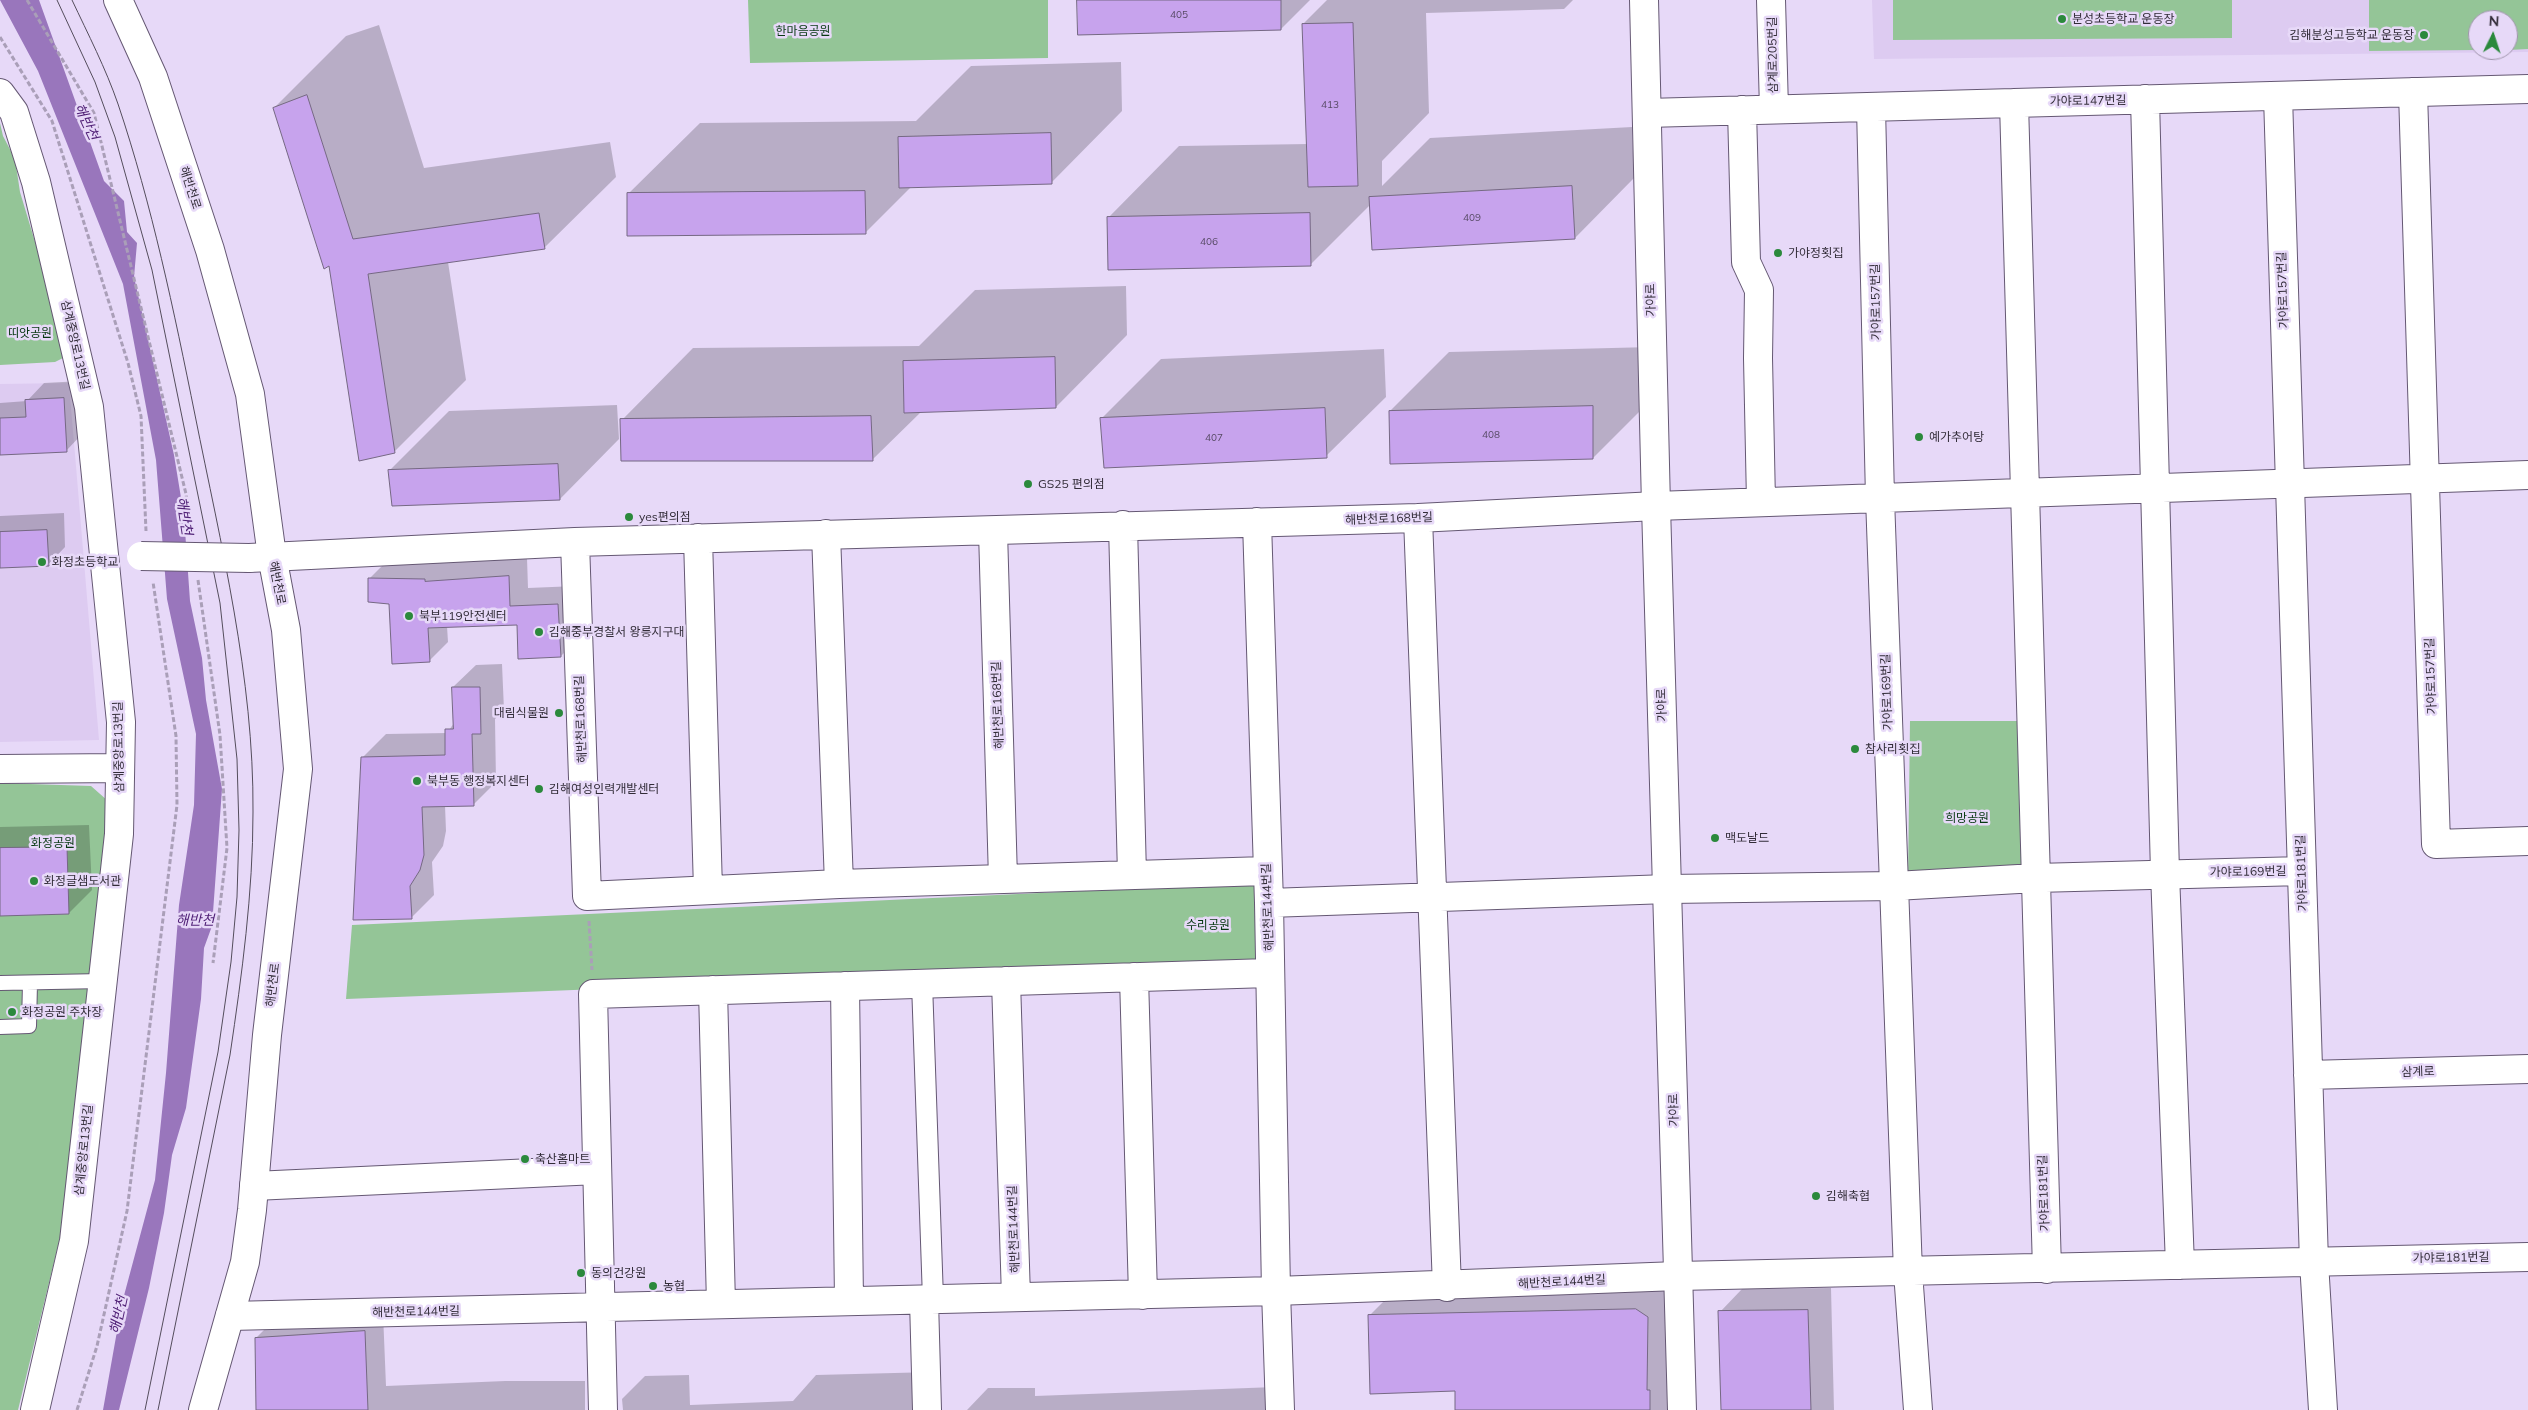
<!DOCTYPE html>
<meta charset="utf-8">
<style>
body{margin:0}
#map{position:relative;width:2528px;height:1410px;overflow:hidden;background:#e7d9f8;font-family:Mulish,sans-serif}
canvas{display:block}
.north{position:absolute;left:2468px;top:10px;width:50px;height:50px;box-sizing:border-box;background:#e7d9f8;border:1px solid #9f94ab;border-radius:50%;rotate:4deg;font-size:14px;font-weight:700;line-height:20px;text-align:center;color:#322c38}
.north::after{content:'';display:block;margin:auto;width:18px;height:22px;background:#2b893c;clip-path:polygon(50% 0,100% 100%,50% 72%,0 100%)}
</style>
<div id="map">
<canvas width="2528" height="1410"></canvas>
<div class="north">N</div>
</div>
<script>
const ctx = document.querySelector('canvas').getContext('2d');
ctx.lineJoin = 'round';
function fillPath(path, color) { ctx.fillStyle = color; ctx.fill(path, 'evenodd'); }
function strokePath(path, color, width, dash) { ctx.strokeStyle = color; ctx.lineWidth = width; ctx.lineCap = dash ? 'butt' : 'round'; ctx.setLineDash(dash || []); ctx.stroke(path); }
function write(font, color, halo, rows, align = 'center') {
  ctx.font = font + ' Mulish,"Noto Sans KR",sans-serif'; ctx.lineWidth = 5; ctx.setLineDash([]); ctx.textBaseline = 'middle'; ctx.strokeStyle = halo; ctx.fillStyle = color; for (const [text, x, y, turn = 0] of rows) {
    ctx.save(); ctx.translate(x, y); ctx.rotate((+turn || 0) * Math.PI / 180); ctx.textAlign = isNaN(turn) ? turn : align; if (halo) ctx.strokeText(text, 0, 0); ctx.fillText(text, 0, 0); ctx.restore();
  }
}
fillPath(new Path2D(`
 M1872,0H2528V52L1874,59ZM2478,20H2508V50H2478Z
 M69,383L99,740L0,742V384Z`), '#ddcbf1');
fillPath(new Path2D(`
 M748,0H1048V58L750,63Z
 M1893,0H2232V38L1893,40Z
 M2369,0H2528V49L2508,50V20H2478V50L2369,51Z
 M0,123L3,136L15,159L20,192L69,355L55,362L0,365Z
 M1910,721H2024L2028,874L1908,880Z
 M0,783L91,786L108,801L103,888L67,1209L18,1410H0Z
 M1255,883L1256,963L346,999L352,925Z`), '#94c597');
fillPath(new Path2D(`
 M0,0H39L104,181L124,201L127,232L137,243L134,277L174,455L184,516L190,601L202,658L206,700L222,789L212,926L204,948L201,999L186,1108L172,1155L164,1213L149,1288L119,1410H103L122,1303L155,1180L166,1073L179,905L194,805L196,734L167,599L156,460L123,284L38,71Z`), '#9976bc');
fillPath(new Path2D(`
 M1078,0H1310L1281,29Z
 M1327,0H1573L1564,9L1426,13L1429,113L1382,161V186L1430,138L1632,127L1634,178L1575,238L1371,204L1310,265L1108,218L1179,146L1308,144L1303,24Z
 M379,25L424,168L610,142L616,177L544,248L448,262L466,380L394,452L274,108L346,36Z
 M1121,62L1122,111L1051,183L911,187L865,233L628,194L700,123L916,121L971,66Z
 M1126,286L1127,335L1056,407L922,411L873,459L622,420L693,348L919,346L975,290Z
 M1652,347V399L1593,458L1390,411L1449,352Z
 M1384,349L1386,397L1326,456L1102,418L1161,359Z
 M81,381L83,433L66,451L0,454V403L27,401L44,383Z
 M617,405L619,439L560,499L390,470L449,411Z
 M64,513L65,547L48,565L0,567V516Z
 M527,558L528,588L576,586L580,637L561,656L518,623L447,626L448,642L429,661L391,602L369,579L388,560L443,561V563Z
 M502,664L504,710L495,719L496,782L473,805H445L446,831L443,846L432,862L434,895L411,918L363,757L386,734L447,733L454,723L453,687L476,665Z
 M89,825L92,890L69,913L0,914V827Z
 M1659,1286L1671,1294L1672,1410H1456V1390L1369,1316L1392,1293Z
 M1831,1288L1834,1410H1722L1720,1312L1742,1289Z
 M383,1313L386,1386L505,1381H585V1410H257L256,1338L275,1319Z
 M933,1372L934,1410H623L622,1399L645,1376L689,1375L690,1405L793,1401L816,1375Z
 M1275,1387L1276,1410H967L988,1388H1035V1396Z`), '#0003');
const building = new Path2D(`
 M1077,0H1281V30L1078,35Z
 M1353,23L1358,186L1308,187L1302,24Z
 M307,95L353,239L539,213L545,249L368,274L395,453L359,461L329,266L324,269L273,108Z
 M1051,133L1052,184L899,188L898,137Z
 M1572,186L1575,239L1372,250L1369,197Z
 M865,191L866,234L627,236V193Z
 M1310,213L1311,266L1108,270L1107,217Z
 M1055,357L1056,408L904,413L903,361Z
 M64,398L67,452L0,455V418L26,417L25,400Z
 M1593,406V459L1390,464L1389,411Z
 M1325,408L1327,458L1104,468L1100,418Z
 M871,416L873,461H621L620,419Z
 M558,464L560,500L392,506L388,470Z
 M47,530L49,566L0,568V532Z
 M509,576L510,606L558,604L561,657L518,659L517,625L428,628L430,662L392,664L389,604L368,602V578L425,579V581Z
 M452,687H480L481,734H472L474,806L422,807L424,855L420,870L410,886L412,919L353,920L361,757L445,755V729H453Z
 M67,847L69,914L0,916V848Z
 M1636,1309L1648,1317L1647,1390H1650V1410H1455V1391L1370,1394L1368,1315Z
 M1808,1310L1811,1410H1721L1718,1311Z
 M365,1331L368,1410H256L255,1338Z`);
fillPath(building, '#c7a3ed');
strokePath(building, '#756883', 1);
const service = new Path2D(`
 M0,983L103,981
 M0,1027L29,1026L30,983`);
const pedestrian = new Path2D(`
 M922,983L933,1299`);
const minor = new Path2D(`
 M1771,0L1774,109
 M2413,92L2436,844L2528,841
 M0,93L14,112L36,182L89,407L121,722L119,834L74,1241L35,1410
 M2278,96L2314,1262L2323,1410
 M2145,99L2165,873L2180,1265
 M2014,103L2047,1269
 M1871,107L1880,498L1908,1272L1918,1410
 M1742,110L1746,262L1759,290L1758,358L1761,502
 M1647,113L2528,89
 M1418,518L1447,1287
 M1257,522L1269,903L1276,1291L1280,1410
 M1123,525L1132,875
 M993,531L1003,879
 M826,534L839,884
 M698,538L708,890
 M575,542L587,896L839,884L1266,871
 M249,558L575,542L1418,518L1656,506L2528,475
 M0,769L120,768
 M1269,903L1668,889L1895,886L2036,878L2302,871
 M1134,977L1143,1295
 M1006,981L1016,1297
 M845,986L849,1301
 M713,990L721,1304
 M2308,1075L2528,1069
 M254,1186L597,1170
 M924,1300L927,1410
 M230,1316L1276,1291L1678,1276L2528,1257
 M603,1410L593,994L1269,973`);
const tertiary = new Path2D(`
 M118,0L153,77L210,250L250,394L272,556L286,630L298,769L267,1035L252,1210L245,1262L203,1410`);
const secondary = new Path2D(`
 M1644,0L1656,506L1682,1410`);
strokePath(service, '#655873', 16);
strokePath(pedestrian, '#655873', 22);
strokePath(minor, '#655873', 30);
strokePath(tertiary, '#655873', 30);
strokePath(secondary, '#655873', 30);
strokePath(new Path2D(`
 M27,0L94,113L186,494L191,532
 M0,37L52,121L128,363L141,416L146,531
 M198,580L220,735L227,848L213,963
 M589,921L592,970
 M77,1410L97,1346L127,1211L177,805L176,736L153,582`), '#aa9fb8', 3, [5, 2.5]);
strokePath(service, '#fff', 14);
strokePath(pedestrian, '#fff', 20);
strokePath(minor, '#fff', 28);
strokePath(tertiary, '#fff', 28);
strokePath(secondary, '#fff', 28);
strokePath(new Path2D(`
 M57,0L95,82L115,137L152,270L220,603L237,759L239,830L237,897L231,962L218,1052L145,1410
 M72,0C88,34 106,69 118,104C152,205 174,311 195,415C221,545 254,678 253,812C253,893 242,974 230,1055L158,1410`), '#544d5c', 1);
const minorBridge = new Path2D(`
 M141,556L249,558`);
strokePath(minorBridge, '#655873', 30, []);
strokePath(minorBridge, '#fff', 28);
for (const [x, y, r, color] of [
 [2062,19,5,"#2b893c"],
 [2424,35,5,"#2b893c"],
 [1778,253,5,"#2b893c"],
 [1919,437,5,"#2b893c"],
 [1028,484,5,"#2b893c"],
 [629,517,5,"#2b893c"],
 [42,562,5,"#2b893c"],
 [409,616,5,"#2b893c"],
 [539,632,5,"#2b893c"],
 [559,713,5,"#2b893c"],
 [1855,749,5,"#2b893c"],
 [417,781,5,"#2b893c"],
 [539,789,5,"#2b893c"],
 [1715,838,5,"#2b893c"],
 [34,881,5,"#2b893c"],
 [12,1012,5,"#2b893c"],
 [525,1159,5,"#2b893c"],
 [1816,1196,5,"#2b893c"],
 [581,1273,5,"#2b893c"],
 [653,1286,5,"#2b893c"]
]) { const dot = new Path2D(); dot.arc(x, y, r, 0, 2 * Math.PI); ctx.fillStyle = color; ctx.fill(dot); strokePath(dot, '#e7d9f8', 2); }
write('10px', '#574a65', null, [
 ["405",1179,15],
 ["413",1330,105],
 ["409",1472,218],
 ["406",1209,242],
 ["408",1491,435],
 ["407",1214,438]
]);
write('12px', '#322c38', '#e7d9f8', [
 ["분성초등학교 운동장",2072,19],
 ["김해분성고등학교 운동장",2414,35,"right"],
 ["가야정횟집",1788,253],
 ["예가추어탕",1929,437],
 ["GS25 편의점",1038,484],
 ["yes편의점",639,517],
 ["화정초등학교",52,562],
 ["북부119안전센터",419,616],
 ["김해중부경찰서 왕릉지구대",549,632],
 ["대림식물원",549,713,"right"],
 ["참사리횟집",1865,749],
 ["북부동 행정복지센터",427,781],
 ["김해여성인력개발센터",549,789],
 ["맥도날드",1725,838],
 ["화정글샘도서관",44,881],
 ["화정공원 주차장",22,1012],
 ["축산홈마트",535,1159],
 ["김해축협",1826,1196],
 ["동의건강원",591,1273],
 ["농협",663,1286]
], 'left');
write('12px', '#073912', '#e7d9f8', [
 ["한마음공원",803,31],
 ["띠앗공원",30,333],
 ["희망공원",1967,818],
 ["화정공원",53,843],
 ["수리공원",1208,925]
]);
write('12px', '#322c38', '#e7d9f8', [
 ["삼계로205번길",1773,55,-91],
 ["가야로147번길",2088,101,-1],
 ["해반천로",190,188,72],
 ["가야로157번길",2283,290,-92],
 ["가야로",1651,300,-91],
 ["가야로157번길",1876,302,-91],
 ["삼계중앙로13번길",75,345,77],
 ["해반천로168번길",1389,519,-2],
 ["해반천로",277,583,79],
 ["가야로157번길",2431,676,-92],
 ["가야로169번길",1887,692,-92],
 ["해반천로168번길",998,705,-92],
 ["가야로",1662,705,-92],
 ["해반천로168번길",581,719,-92],
 ["삼계중앙로13번길",119,747,-91],
 ["가야로169번길",2248,872,-1],
 ["가야로181번길",2302,873,-92],
 ["해반천로144번길",1268,907,-92],
 ["해반천로",273,985,-83],
 ["삼계로",2418,1072,-2],
 ["가야로",1674,1110,-91],
 ["삼계중앙로13번길",84,1150,-84],
 ["가야로181번길",2044,1193,-92],
 ["해반천로144번길",1014,1229,-92],
 ["가야로181번길",2451,1258,-1],
 ["해반천로144번길",1562,1282,-3],
 ["해반천로144번길",416,1312,-1]
]);
write('italic 14px', '#512277', '#e7d9f8', [
 ["해반천",86,122,65],
 ["해반천",184,516,81],
 ["해반천",195,921],
 ["해반천",119,1315,-78]
]);
</script>
